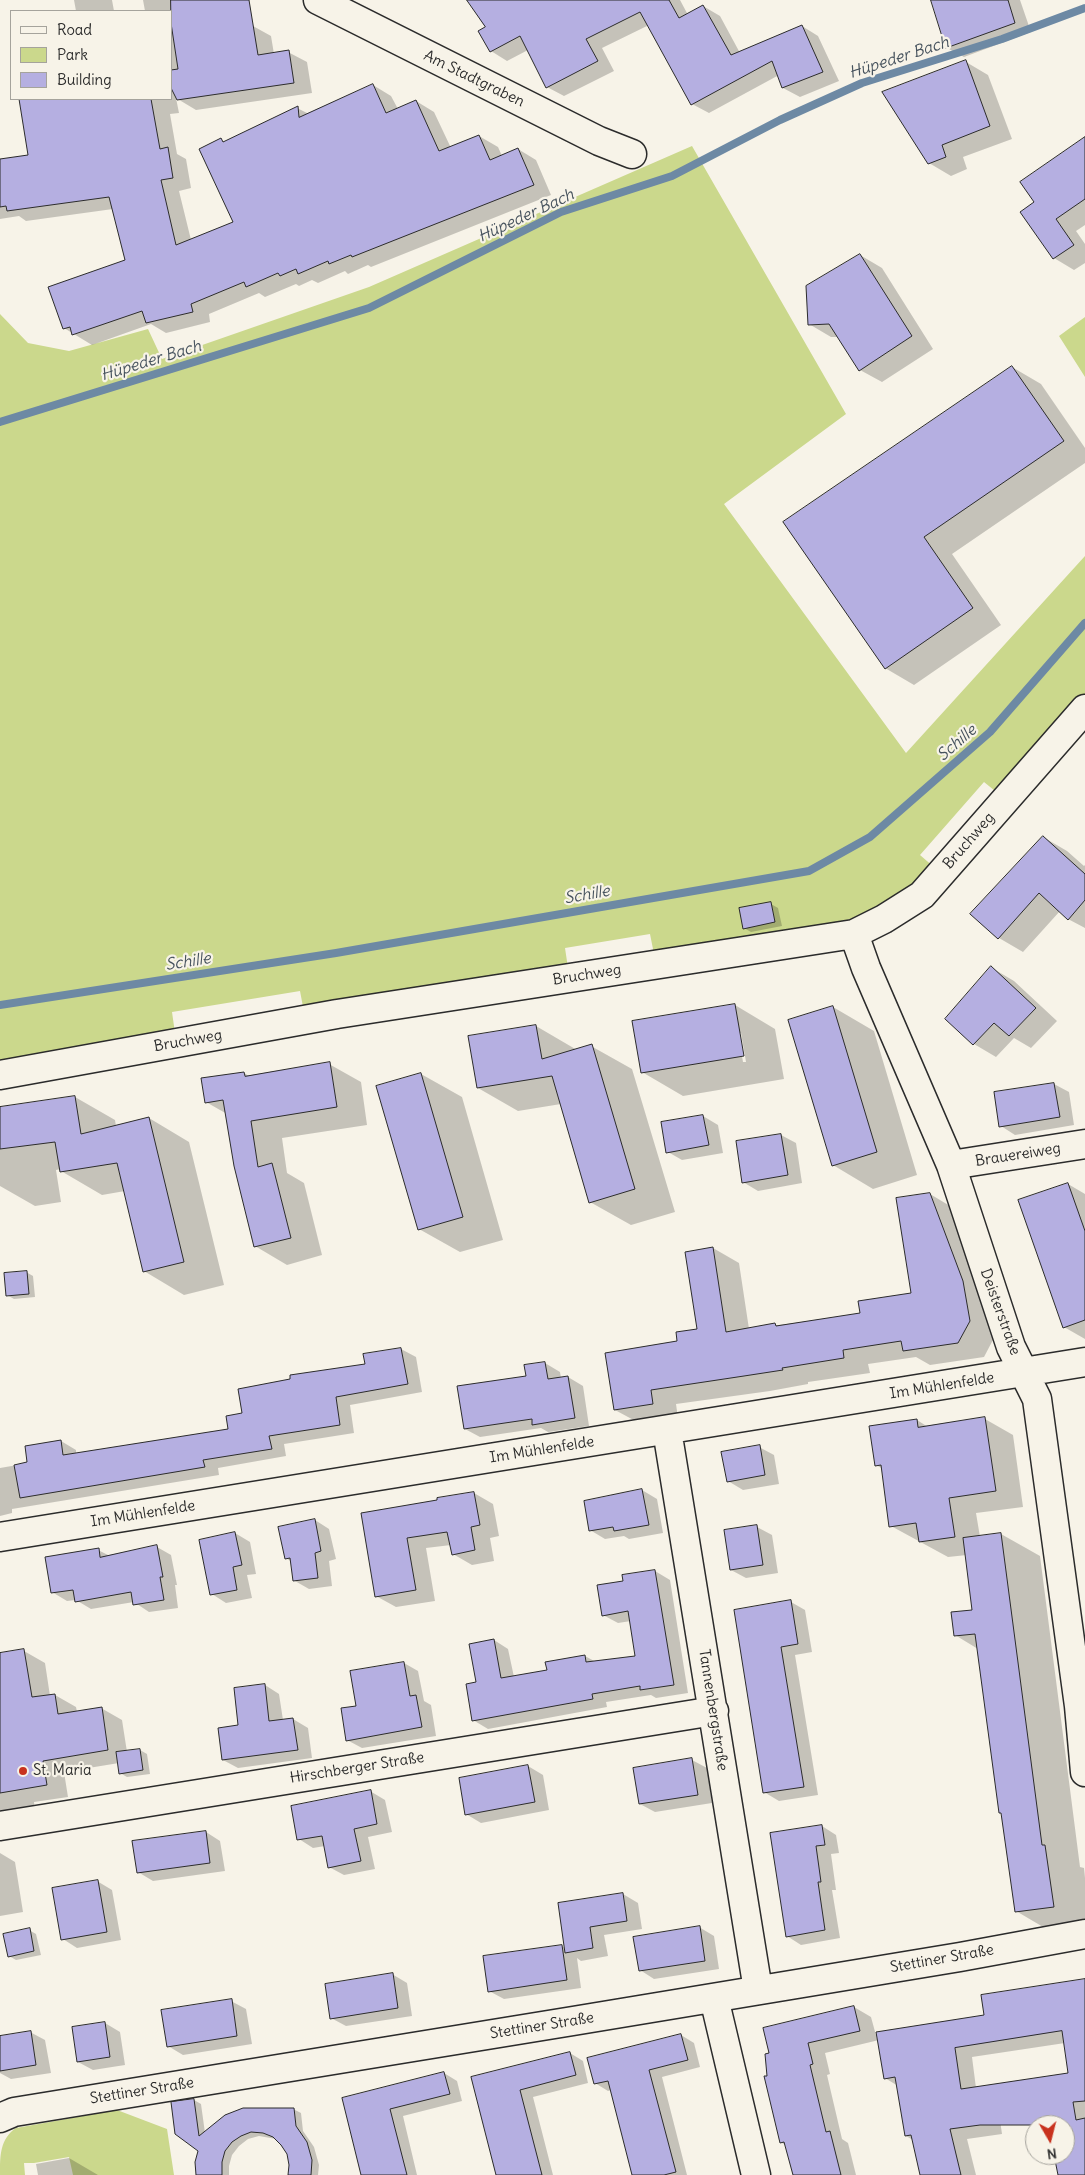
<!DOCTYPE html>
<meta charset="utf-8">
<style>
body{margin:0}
#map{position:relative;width:1085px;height:2175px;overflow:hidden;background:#f7f3e8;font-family:Delius,sans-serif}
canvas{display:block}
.legend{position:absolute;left:10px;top:10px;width:162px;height:90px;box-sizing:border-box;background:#f7f3e8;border:1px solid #a5a39c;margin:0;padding:6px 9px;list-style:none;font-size:15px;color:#2b2b2b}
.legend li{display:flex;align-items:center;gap:10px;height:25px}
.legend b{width:25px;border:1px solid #a5a39c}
.north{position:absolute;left:1025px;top:2115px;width:50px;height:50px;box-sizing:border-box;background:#f7f3e8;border:1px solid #a5a39c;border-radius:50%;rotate:172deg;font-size:14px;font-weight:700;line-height:20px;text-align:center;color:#2b2b2b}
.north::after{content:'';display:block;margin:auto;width:18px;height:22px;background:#c8321e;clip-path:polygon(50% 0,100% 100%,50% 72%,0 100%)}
</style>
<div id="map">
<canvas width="1085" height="2175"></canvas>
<ul class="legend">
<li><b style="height:6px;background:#f7f3e8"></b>Road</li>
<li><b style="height:14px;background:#cbd88c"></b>Park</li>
<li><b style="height:14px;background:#b5afe1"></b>Building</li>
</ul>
<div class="north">N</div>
</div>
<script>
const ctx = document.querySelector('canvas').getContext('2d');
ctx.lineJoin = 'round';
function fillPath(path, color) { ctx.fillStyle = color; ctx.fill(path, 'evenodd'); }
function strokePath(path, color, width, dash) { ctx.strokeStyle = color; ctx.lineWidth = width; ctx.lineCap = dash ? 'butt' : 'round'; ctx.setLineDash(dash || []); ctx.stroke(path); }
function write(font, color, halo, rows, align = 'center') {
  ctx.font = font + ' Delius,sans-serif'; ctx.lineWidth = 4.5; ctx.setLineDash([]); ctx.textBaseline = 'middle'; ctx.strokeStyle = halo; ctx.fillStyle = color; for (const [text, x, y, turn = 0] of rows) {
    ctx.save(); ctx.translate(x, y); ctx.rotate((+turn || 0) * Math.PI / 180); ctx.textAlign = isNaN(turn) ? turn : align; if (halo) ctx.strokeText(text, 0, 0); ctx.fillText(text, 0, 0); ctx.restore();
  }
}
fillPath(new Path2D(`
 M692,146L846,414L724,504L906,753L1085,556V698L1000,795L984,782L920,855L935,868L912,890L870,913L847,920L654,954L650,934L565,948L568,968L304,1012L300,991L172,1012L175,1033L0,1060V314L28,343L69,351L148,329L162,359L369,287Z
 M1085,317V377L1059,336Z
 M117,2110L167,2129L174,2175H73L69,2157L34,2163H24L25,2175H0C0,2155 0,2139 16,2128Z`), '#cbd88c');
fillPath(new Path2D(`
 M74,0H112L114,11H76Z
 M143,0H220L253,26L271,36L274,54L288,52L307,62L312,93L196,110L176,98L179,113L170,114L177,154L186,159L191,188L179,191L191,240L234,222L221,140L225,142L297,108L309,114L373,85L391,96L398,109L416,101L434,112L451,148L479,136L498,147L502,156L518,149L536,160L551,195L371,267L368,265L348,274L345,271L318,283L312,280L299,286L296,284L265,297L259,293L209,314L210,322L166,333L151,324L92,345L64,328L127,261L113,209L26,221L19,216L0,219V161L29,156L20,99H171V11H145Z
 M469,0H680L688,15L703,6L720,16L740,53L802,26L818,36L839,81L800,97L783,88L779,75L709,113L692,104L649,25L602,48L614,71L564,96L547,87L528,50L507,61L491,51L487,27Z
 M932,0H1020L1031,32L964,57L947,48Z
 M966,62L988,75L1012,139L963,157L967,169L951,176L929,163Z
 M1085,143V225L1076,231L1085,244V263L1074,270L1054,258L1036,203Z
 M860,255L882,268L933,349L882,382L860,370L839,337H831L809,324Z
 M1012,367L1041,384L1085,448V463L952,554L1001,625L914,685L885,668L785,523Z
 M1043,837L1067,851L1084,866L1085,865V928L1068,919L1060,911L1023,952L999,938Z
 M771,904L778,908L782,926L751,932L744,928Z
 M992,968L1014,981L1057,1021L1031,1048L1014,1038L996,1057L974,1044Z
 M735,1005L775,1029L784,1079L683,1096L642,1072ZM738,1033H741L746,1062H743Z
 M833,1007L874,1031L917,1175L873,1189L833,1165Z
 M536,1026L577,1050L591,1046L632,1069L675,1212L631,1225L590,1202L561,1104L518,1111L478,1088Z
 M329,1064L361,1082L367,1125L282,1138L287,1173L304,1183L322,1255L287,1265L255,1246L227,1114L206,1102L244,1073L249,1076Z
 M421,1074L462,1097L503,1240L460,1252L419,1229Z
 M1054,1084L1069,1092L1074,1125L1015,1135L1001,1126Z
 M75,1097L115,1120L116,1126L149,1118L189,1142L224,1285L184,1295L144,1271L125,1191L102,1195L61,1171V1169L56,1170L61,1202L35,1206L0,1186V1108Z
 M703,1116L718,1125L723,1153L682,1160L668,1152Z
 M781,1135L796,1143L802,1183L758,1191L743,1182Z
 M1068,1184L1085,1194V1339L1064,1327Z
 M930,1194L955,1209L995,1336L984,1357L930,1365L916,1357L868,1364L870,1373L808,1382V1384L770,1391L676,1404L678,1418L641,1424L615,1410L678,1342L698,1330L713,1248L739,1263L749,1329L861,1314L912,1294Z
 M26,1272L33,1276L35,1297L14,1299L7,1295Z
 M401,1349L416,1357L422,1392L350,1405L354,1433L284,1444L286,1456L218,1468L219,1475L12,1509V1513L0,1516V1468L29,1463L61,1441L76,1450V1454L230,1430L243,1414Z
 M545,1363L560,1372L561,1378L568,1377L583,1386L589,1426L548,1432L541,1428L480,1437L465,1429Z
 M985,1419L1013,1435L1023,1507L976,1513L980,1537L1001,1534L1040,1556L1080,1867L1084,1868L1085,1878V1930L1055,1934L1016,1911L978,1649L955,1635L974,1611L967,1555L948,1557L891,1526L883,1469L876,1465L917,1420L928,1427Z
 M759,1447L774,1455L779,1484L743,1490L728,1481Z
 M642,1490L657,1499L663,1533L629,1539L624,1536L605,1539L590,1530L611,1498V1495Z
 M474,1493L493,1504L499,1536L490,1538L494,1561L472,1565L453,1554L451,1545L426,1548L435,1601L396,1607L376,1596L362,1514L439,1501Z
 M315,1520L329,1529L336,1559L329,1561L332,1586L309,1589L295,1581L292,1562L286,1558Z
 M757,1527L772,1535L778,1573L746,1578L731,1570Z
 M235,1533L250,1542L256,1574L247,1575L252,1598L226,1603L212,1594Z
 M157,1547L171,1555L177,1585H175L178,1608L149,1612L134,1602L91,1609L76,1600L67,1601L52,1592L98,1550L110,1556Z
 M655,1571L670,1580L688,1693L656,1698L651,1695L606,1702L607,1707L488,1729L473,1720L478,1683L494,1640L508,1649L514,1677L548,1671L585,1656L596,1662L637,1657L631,1621L618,1623L603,1615L624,1582Z
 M791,1602L805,1610L812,1652L795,1655L818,1795L779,1801L764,1792L735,1611Z
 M24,1651L45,1663L50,1696L55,1695L76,1707L77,1712L101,1708L122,1720L127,1752L140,1750L147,1754L150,1774L127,1777L120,1773L119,1763L64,1772L68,1797L34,1802L35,1811L0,1816V1654Z
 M404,1663L418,1671L424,1701L431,1705L436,1736L362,1748L347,1740L357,1707Z
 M265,1685L279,1694L283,1720L293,1719L308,1728L312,1758L238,1768L223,1760L240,1726Z
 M692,1760L707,1768L712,1803L655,1812L640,1804Z
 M528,1766L543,1775L549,1810L481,1823L466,1814Z
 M370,1791L385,1800L392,1832L368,1837L375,1869L344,1875L329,1867L325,1846L313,1848L299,1839Z
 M822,1826L836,1835L839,1853L831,1854L836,1890H832L840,1938L801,1945L787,1936Z
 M206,1832L220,1841L225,1871L153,1881L138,1872Z
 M0,1853L15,1862L23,1912L0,1916Z
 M97,1881L112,1890L121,1940L77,1948L63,1939Z
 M623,1894L638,1903L642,1929L604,1935L608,1956L581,1961L577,1958L581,1988L504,1999L489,1991L561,1946L566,1948Z
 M699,1927L714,1936L719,1969L654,1979L640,1970Z
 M29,1930L36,1934L41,1955L16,1960L9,1956Z
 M392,1974L407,1983L412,2016L346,2026L331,2018Z
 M1085,1981V2078L1065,2043L972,2057L976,2088L1085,2084V2175H1059L1055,2155H1065V2125L1000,2120L1002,2134L967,2139L976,2175H922L913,2140L906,2136L898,2086L885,2078L879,2040L825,2053L830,2074L827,2075L842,2139L848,2143L856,2175H793L786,2145L782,2143L768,2077L766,2055L854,2007L871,2017L877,2039L986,2016Z
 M231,2001L246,2009L252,2044L183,2055L168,2046Z
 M105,2023L120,2032L125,2065L93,2070L78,2062Z
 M30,2032L45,2040L51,2073L11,2079L0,2073V2037Z
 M681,2035L694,2043L700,2067L662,2077L687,2175H633L611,2090L608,2091L595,2083Z
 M570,2053L583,2061L588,2083L533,2097L553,2175H497L472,2078Z
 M444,2073L457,2081L462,2101L403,2116L417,2175H363L343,2099Z
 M194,2100L201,2104L205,2133L293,2109L301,2113L303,2131L314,2147L319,2165L318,2175H289L290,2165L288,2154L276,2139L259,2136L248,2139L239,2146L232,2155L229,2166V2175H197L199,2151Z
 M69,2158L98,2175H38L36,2164Z`), '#0003');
strokePath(new Path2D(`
 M0,422L369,308L561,212L672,176L780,120L862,83L1002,39L1085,8
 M0,1005L336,953L809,871L870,837L990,732L1085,623`), '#6d89a4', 8);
const building = new Path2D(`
 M171,0H249L258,55L289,50L294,83L177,100L171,88V70L178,69L171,23Z
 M467,0H669L679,18L703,5L731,55L802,25L823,72L782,88L772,61L691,105L640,12L586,39L598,61L546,88L520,36L490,52L478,31L485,27Z
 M931,0H1008L1015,23L946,48Z
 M966,60L990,126L942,145L946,157L928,164L882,92Z
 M373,84L386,113L416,100L439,151L479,135L490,160L518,148L534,185L352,257L351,255L329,264L328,261L298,274L296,269L280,276L278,273L246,287L244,282L191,304L193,312L146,323L142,311L72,335L70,327L63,329L48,287L125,260L109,197L7,211L6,206L0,207V159L28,155L19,99H151L160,149L168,147L173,178L161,180L176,245L233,222L199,149L221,138L223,142L298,106L299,117Z
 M1085,137V199L1056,219L1074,245L1053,259L1020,212L1034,202L1020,182Z
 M860,254L912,336L859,371L829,324L808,325L806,286Z
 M1012,366L1064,441L924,537L973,608L885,669L783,522Z
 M1043,836L1085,874V900L1068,920L1039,893L998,939L970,914Z
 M771,902L775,922L743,929L739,908Z
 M991,966L1036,1008L1009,1036L994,1023L973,1045L945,1019Z
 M735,1004L744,1056L641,1073L632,1021Z
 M833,1006L877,1152L832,1166L788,1020Z
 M536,1025L542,1059L592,1044L635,1189L589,1203L552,1076L477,1088L468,1036Z
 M330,1062L337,1107L251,1121L258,1167L272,1163L291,1238L254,1247L234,1166L223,1100L205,1103L201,1078L244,1072L245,1076Z
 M421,1073L463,1217L418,1230L376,1086Z
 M1054,1083L1060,1117L999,1127L994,1092Z
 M75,1096L81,1134L149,1117L184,1262L143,1272L117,1163L60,1172L55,1142L0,1149V1107Z
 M703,1115L709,1145L666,1153L661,1122Z
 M781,1134L788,1175L742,1183L736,1141Z
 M1068,1183L1085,1231V1320L1063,1328L1018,1200Z
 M930,1193L963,1281L970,1321L958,1343L903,1351L901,1341L843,1350L844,1358L782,1368L783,1370L744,1376L651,1390L653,1404L614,1410L605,1353L677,1341L676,1332L697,1329L685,1252L713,1247L726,1332L775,1323L776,1326L860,1313L858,1301L911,1293L896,1198Z
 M27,1271L29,1294L6,1296L4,1273Z
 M401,1348L408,1384L336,1397L340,1425L269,1436L272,1449L203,1460L205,1467L20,1498L14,1465L27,1462L25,1446L61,1440L63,1455L228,1429L226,1416L242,1413L238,1389L290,1379V1375L365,1364L363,1354Z
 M545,1362L548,1379L568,1376L575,1418L532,1425V1419L464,1429L457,1386L526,1376L524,1365Z
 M985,1417L996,1491L949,1498L955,1537L919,1542L916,1523L889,1527L881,1465L875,1466L869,1426L917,1419L918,1427Z
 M760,1445L765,1475L727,1482L721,1452Z
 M642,1489L649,1525L614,1531L613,1527L589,1531L584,1501Z
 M474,1492L480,1525L471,1527L475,1550L452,1555L447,1532L407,1538L416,1590L375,1597L361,1513L437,1500V1498Z
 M315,1519L321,1551L315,1553L318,1578L293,1581L290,1558L285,1559L278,1527Z
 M757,1525L763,1565L730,1570L724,1530Z
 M235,1532L242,1565L233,1567L237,1590L210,1595L199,1540Z
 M1001,1533L1042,1845H1045L1054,1907L1015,1912L1001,1813H999L975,1634L954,1636L951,1612L972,1610L963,1538Z
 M157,1545L163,1577H160L164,1600L133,1605L131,1592L75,1602L73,1590L51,1593L45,1557L99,1548L100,1557Z
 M655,1570L674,1685L640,1690V1686L592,1694L593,1699L472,1721L466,1684L476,1682L469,1644L494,1639L501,1678L547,1670L545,1662L585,1655L586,1662L635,1656L628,1611L602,1616L597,1585L623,1581L622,1575Z
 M791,1600L798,1644L781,1647L804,1787L763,1793L734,1610Z
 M24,1649L32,1697L55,1694L58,1714L102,1707L108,1750L43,1761L47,1785L0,1793V1653Z
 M404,1662L410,1696L416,1695L422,1727L346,1741L341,1708L356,1706L350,1671Z
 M265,1684L269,1721L293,1718L298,1750L222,1760L218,1728L238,1725L234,1688Z
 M140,1749L143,1770L119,1774L116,1752Z
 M692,1758L698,1795L639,1804L633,1768Z
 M528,1765L535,1802L465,1815L459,1778Z
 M371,1790L377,1824L354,1829L361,1861L328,1868L322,1836L297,1840L291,1806Z
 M822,1825L825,1845L816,1846L821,1882H818L825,1930L786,1937L770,1833Z
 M206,1831L210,1863L137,1873L132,1841Z
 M98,1880L107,1932L61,1940L52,1888Z
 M623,1893L627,1921L590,1927L593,1948L565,1953L558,1903Z
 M700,1926L705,1961L639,1971L633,1937Z
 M30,1928L34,1951L8,1957L3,1934Z
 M562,1945L567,1980L488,1992L483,1956Z
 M393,1973L398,2008L330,2019L325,1984Z
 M1085,1979V2101L1073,2102L1076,2120L1085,2118V2175H1058L1054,2155H1065V2125H980L950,2129L961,2175H920L911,2135L905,2136L895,2077L884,2079L876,2032L984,2015L981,1995ZM1062,2031L1068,2073L961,2089L955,2048Z
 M232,1999L237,2036L167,2047L161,2010Z
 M854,2006L860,2031L808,2043L813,2064L810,2065L826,2132L830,2131L841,2175H793L784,2142L780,2143L764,2076H767L765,2054L769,2053L763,2028Z
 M105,2022L110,2057L77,2062L72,2027Z
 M31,2031L36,2065L0,2071V2036Z
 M681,2034L688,2060L649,2070L676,2172L664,2175H632L608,2081L594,2084L587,2058Z
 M570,2052L576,2075L520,2090L542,2175H496L471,2077Z
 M444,2072L450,2094L390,2109L407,2175H361L342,2098Z
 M194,2099L199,2136L225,2115L243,2108H294L296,2126L307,2142L312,2160L311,2175H288L289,2165L287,2154L281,2145L273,2137L263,2133L251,2132L241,2136L232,2142L225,2151L222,2162V2175H196L195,2162L198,2151L175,2134L171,2102Z`);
fillPath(building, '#b5afe1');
strokePath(building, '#2b2b2b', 1);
const minor = new Path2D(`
 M318,0L599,141L632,154
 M854,934L866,968L951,1165L1011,1347L1037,1399L1079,1706L1085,1772
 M0,1075L337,1014L854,934L884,919L922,895L1085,709
 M951,1165L1085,1144
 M667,1430L758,1990
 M0,1537L1085,1362
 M0,1826L714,1711
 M714,1998L756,2175
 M0,2118L14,2112L573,2021L960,1957L1085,1934`);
strokePath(minor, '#2b2b2b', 31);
strokePath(minor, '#f7f3e8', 28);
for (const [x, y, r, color] of [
 [23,1771,5,"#c8321e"]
]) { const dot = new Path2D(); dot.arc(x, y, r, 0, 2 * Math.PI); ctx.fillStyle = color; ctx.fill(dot); strokePath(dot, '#f7f3e8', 2); }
write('15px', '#2b2b2b', '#f7f3e8', [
 ["Am Stadtgraben",474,79,26],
 ["Bruchweg",969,841,-49],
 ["Bruchweg",587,975,-9],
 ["Bruchweg",188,1041,-10],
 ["Brauereiweg",1018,1155,-9],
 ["Deisterstraße",1000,1312,70],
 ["Im Mühlenfelde",942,1386,-9],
 ["Im Mühlenfelde",542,1450,-9],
 ["Im Mühlenfelde",143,1514,-9],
 ["Tannenbergstraße",713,1710,81],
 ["Hirschberger Straße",357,1768,-9],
 ["Stettiner Straße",942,1959,-10],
 ["Stettiner Straße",542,2026,-9],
 ["Stettiner Straße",142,2091,-9]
]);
write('15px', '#2b2b2b', '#f7f3e8', [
 ["St. Maria",33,1771]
], 'left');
write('italic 16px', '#46525d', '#f7f3e8', [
 ["Hüpeder Bach",899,58,-18],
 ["Hüpeder Bach",526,216,-25],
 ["Hüpeder Bach",151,361,-17],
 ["Schille",957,743,-41],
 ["Schille",587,895,-10],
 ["Schille",188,962,-9]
]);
</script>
